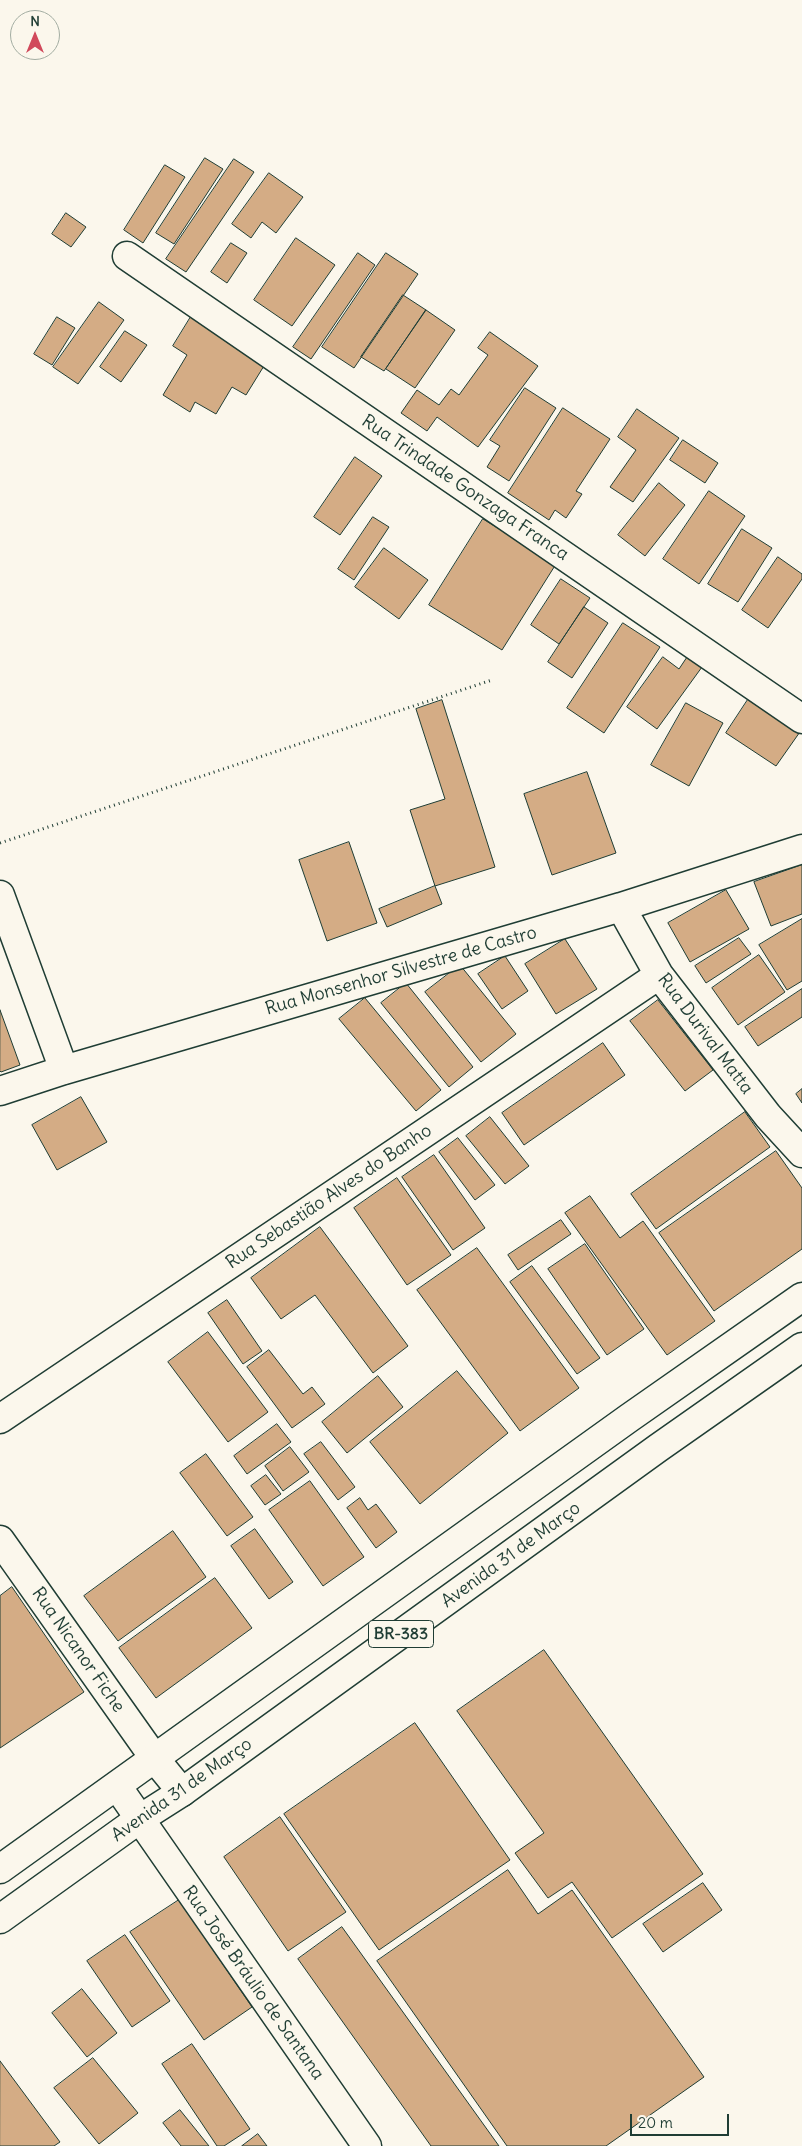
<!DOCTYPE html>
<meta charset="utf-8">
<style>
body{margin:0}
#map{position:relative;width:802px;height:2146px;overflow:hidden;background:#fbf7ec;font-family:Delius,sans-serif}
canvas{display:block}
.north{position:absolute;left:10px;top:10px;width:50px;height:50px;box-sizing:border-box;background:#fbf7ec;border:1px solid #a3ada2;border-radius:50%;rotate:0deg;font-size:14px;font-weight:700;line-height:20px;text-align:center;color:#1f3d34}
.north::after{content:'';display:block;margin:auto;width:18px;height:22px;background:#d1495b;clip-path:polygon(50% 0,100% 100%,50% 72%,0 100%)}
.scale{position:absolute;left:630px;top:2114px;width:99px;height:22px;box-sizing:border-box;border:2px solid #1f3d34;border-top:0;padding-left:6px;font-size:15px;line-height:18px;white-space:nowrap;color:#1f3d34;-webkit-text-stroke:4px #fbf7ec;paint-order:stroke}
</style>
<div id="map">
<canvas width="802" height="2146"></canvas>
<div class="north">N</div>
<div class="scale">20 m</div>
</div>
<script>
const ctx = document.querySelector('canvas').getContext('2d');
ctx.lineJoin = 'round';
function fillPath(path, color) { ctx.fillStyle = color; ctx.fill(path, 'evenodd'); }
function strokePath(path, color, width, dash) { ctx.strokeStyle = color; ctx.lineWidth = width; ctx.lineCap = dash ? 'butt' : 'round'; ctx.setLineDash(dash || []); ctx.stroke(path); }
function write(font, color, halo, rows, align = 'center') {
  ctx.font = font + ' Delius,sans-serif'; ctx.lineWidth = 4; ctx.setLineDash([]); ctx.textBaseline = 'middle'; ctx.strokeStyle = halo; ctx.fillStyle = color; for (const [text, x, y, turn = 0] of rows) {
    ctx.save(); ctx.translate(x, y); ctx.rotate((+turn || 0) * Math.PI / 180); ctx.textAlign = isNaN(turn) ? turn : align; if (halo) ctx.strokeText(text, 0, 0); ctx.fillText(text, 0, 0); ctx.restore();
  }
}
const building = new Path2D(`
 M205,158L223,169L174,244L156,233Z
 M234,159L254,172L186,272L166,259Z
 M165,165L185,177L143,243L124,230Z
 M269,173L303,197L276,233L262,222L251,238L232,224Z
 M66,213L86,227L71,247L52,234Z
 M296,238L335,265L292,326L254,300Z
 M231,243L247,253L227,283L211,272Z
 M358,253L375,265L311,359L293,347Z
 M386,253L418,274L354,368L322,347Z
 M403,295L426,310L384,371L361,357Z
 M99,302L124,320L78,384L53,367Z
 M426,310L455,330L415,388L386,369Z
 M192,315L267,361L246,395L232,387L216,414L195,402L190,412L163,395L187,355L173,346Z
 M57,317L75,328L52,365L34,354Z
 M125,331L147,345L121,382L100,367Z
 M490,332L538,366L478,447L437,417L427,431L401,413L417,390L439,405L451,389L459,395L488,355L478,348Z
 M525,388L556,408L509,481L487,467L500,446L490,440Z
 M563,408L610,439L576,491L582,494L566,518L555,510L549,520L508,493Z
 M637,409L679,438L633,502L610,487L636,450L618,437Z
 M683,440L718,463L705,483L670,460Z
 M355,457L382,476L340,535L314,517Z
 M659,483L685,505L645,556L618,535Z
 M709,491L745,516L699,584L663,559Z
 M373,517L389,527L354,580L338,569Z
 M483,519L556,564L502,650L429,605Z
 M742,529L772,548L738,602L708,584Z
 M384,548L428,580L399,619L355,587Z
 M778,557L802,574V579L768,628L742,610Z
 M561,579L590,598L559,644L531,625Z
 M584,607L608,623L572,678L548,662Z
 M623,623L660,647L604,733L567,708Z
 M663,657L679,669L687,657L702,667L657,729L627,707Z
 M751,695L802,729L776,766L726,733Z
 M442,700L495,867L435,886L410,810L445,799L416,709Z
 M686,703L723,723L689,786L651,765Z
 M587,772L616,853L552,875L524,794Z
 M349,842L377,923L327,941L299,860Z
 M802,865V914L771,926L754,882Z
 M435,886L442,904L387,927L379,909Z
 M726,890L749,929L690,962L668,923Z
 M802,919V981L787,990L759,945Z
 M739,938L751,954L706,983L695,966Z
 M565,939L597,989L556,1014L525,964Z
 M759,955L785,992L738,1025L712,988Z
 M505,956L528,991L502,1009L478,974Z
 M460,965L516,1034L481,1062L425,992Z
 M406,983L473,1067L449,1087L381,1003Z
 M802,989V1017L758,1046L745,1027Z
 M365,998L441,1090L416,1111L339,1019Z
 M658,1000L713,1070L685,1091L630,1021Z
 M0,1010L20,1065L1,1072L0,1071Z
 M603,1043L625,1075L524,1145L502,1113Z
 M802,1089V1103L796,1094Z
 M81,1097L107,1142L57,1170L32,1125Z
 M745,1112L770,1147L656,1229L631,1194Z
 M490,1117L529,1166L505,1184L466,1136Z
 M458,1138L495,1185L475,1200L439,1152Z
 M776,1151L802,1188V1249L714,1311L659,1233Z
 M434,1155L485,1228L453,1250L402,1177Z
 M397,1178L451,1255L407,1285L354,1208Z
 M590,1196L620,1238L643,1221L715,1321L667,1355L565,1213Z
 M561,1220L571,1234L518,1270L508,1255Z
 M320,1227L408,1346L373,1373L315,1295L281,1319L251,1278Z
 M585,1244L644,1329L607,1355L548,1269Z
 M477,1248L579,1388L520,1431L417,1290Z
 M532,1266L600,1358L577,1374L510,1282Z
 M227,1300L262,1351L243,1364L208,1313Z
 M208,1332L268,1412L228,1442L168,1362Z
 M269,1350L303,1394L312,1387L325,1404L292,1428L247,1367Z
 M457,1371L508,1433L420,1504L370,1442Z
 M378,1376L403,1407L347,1453L322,1422Z
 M277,1424L291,1442L247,1474L234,1456Z
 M321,1442L355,1487L338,1500L304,1454Z
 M290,1447L309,1472L283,1491L265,1466Z
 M206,1454L253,1517L227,1536L180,1473Z
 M266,1475L281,1494L265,1505L251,1486Z
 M310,1481L364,1557L323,1586L269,1510Z
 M360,1498L368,1510L376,1504L397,1532L376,1548L347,1508Z
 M255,1529L293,1582L269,1599L231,1546Z
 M173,1531L206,1577L118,1641L84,1596Z
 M215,1578L252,1628L156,1698L119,1648Z
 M12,1587L84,1692L0,1748V1596Z
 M544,1650L703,1874L612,1938L572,1882L548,1898L515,1853L544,1833L457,1711Z
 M415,1723L510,1860L379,1950L284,1814Z
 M280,1817L346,1912L288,1951L224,1857Z
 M508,1870L538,1914L572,1890L704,2077L606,2146H507L377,1961Z
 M703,1883L722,1910L663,1952L643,1924Z
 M179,1900L252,2007L204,2040L130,1932Z
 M342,1927L499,2146H431L298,1959Z
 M125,1935L170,2001L132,2027L87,1961Z
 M82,1989L117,2033L87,2057L52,2013Z
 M192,2044L250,2129L224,2146H217L162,2064Z
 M93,2058L138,2113L99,2144L54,2088Z
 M0,2061L60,2142L54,2146H0Z
 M180,2110L209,2146H181L163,2123Z
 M258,2134L267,2146H242Z`);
fillPath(building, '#d4ac85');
strokePath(building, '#1f3d34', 1);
const street = new Path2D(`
 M127,256L802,719
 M0,895L64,1070
 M621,907L659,975L768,1116L802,1153
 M0,1091L64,1070L621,907L802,849
 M0,1419L659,975
 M0,1540L155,1759L182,1792
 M117,1786L367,2146`);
const primary = new Path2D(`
 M0,1869L629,1418L802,1297
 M0,1919L138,1820L182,1792L658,1448L802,1347`);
strokePath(street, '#1f3d34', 31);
strokePath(primary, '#1f3d34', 31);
strokePath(new Path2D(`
 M0,843L492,680`), '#1f3d34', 3, [1, 4]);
strokePath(street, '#fbf7ec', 28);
strokePath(primary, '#fbf7ec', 28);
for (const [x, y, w] of [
 [401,1634,65]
]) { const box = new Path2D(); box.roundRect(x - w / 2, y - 13.5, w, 27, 4); ctx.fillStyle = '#fbf7ec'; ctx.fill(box); strokePath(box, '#1f3d34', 1); }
write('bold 16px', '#1f3d34', null, [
 ["BR-383",401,1634]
]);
write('18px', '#1f3d34', '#fbf7ec', [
 ["Rua Trindade Gonzaga Franca",465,488,34],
 ["Rua Monsenhor Silvestre de Castro",401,971,-16],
 ["Rua Durival Matta",705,1034,53],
 ["Rua Sebastião Alves do Banho",329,1197,-34],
 ["Avenida 31 de Março",511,1555,-36],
 ["Rua Nicanor Fiche",78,1650,55],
 ["Avenida 31 de Março",182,1790,-35],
 ["Rua José Bráulio de Santana",253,1983,55]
]);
</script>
